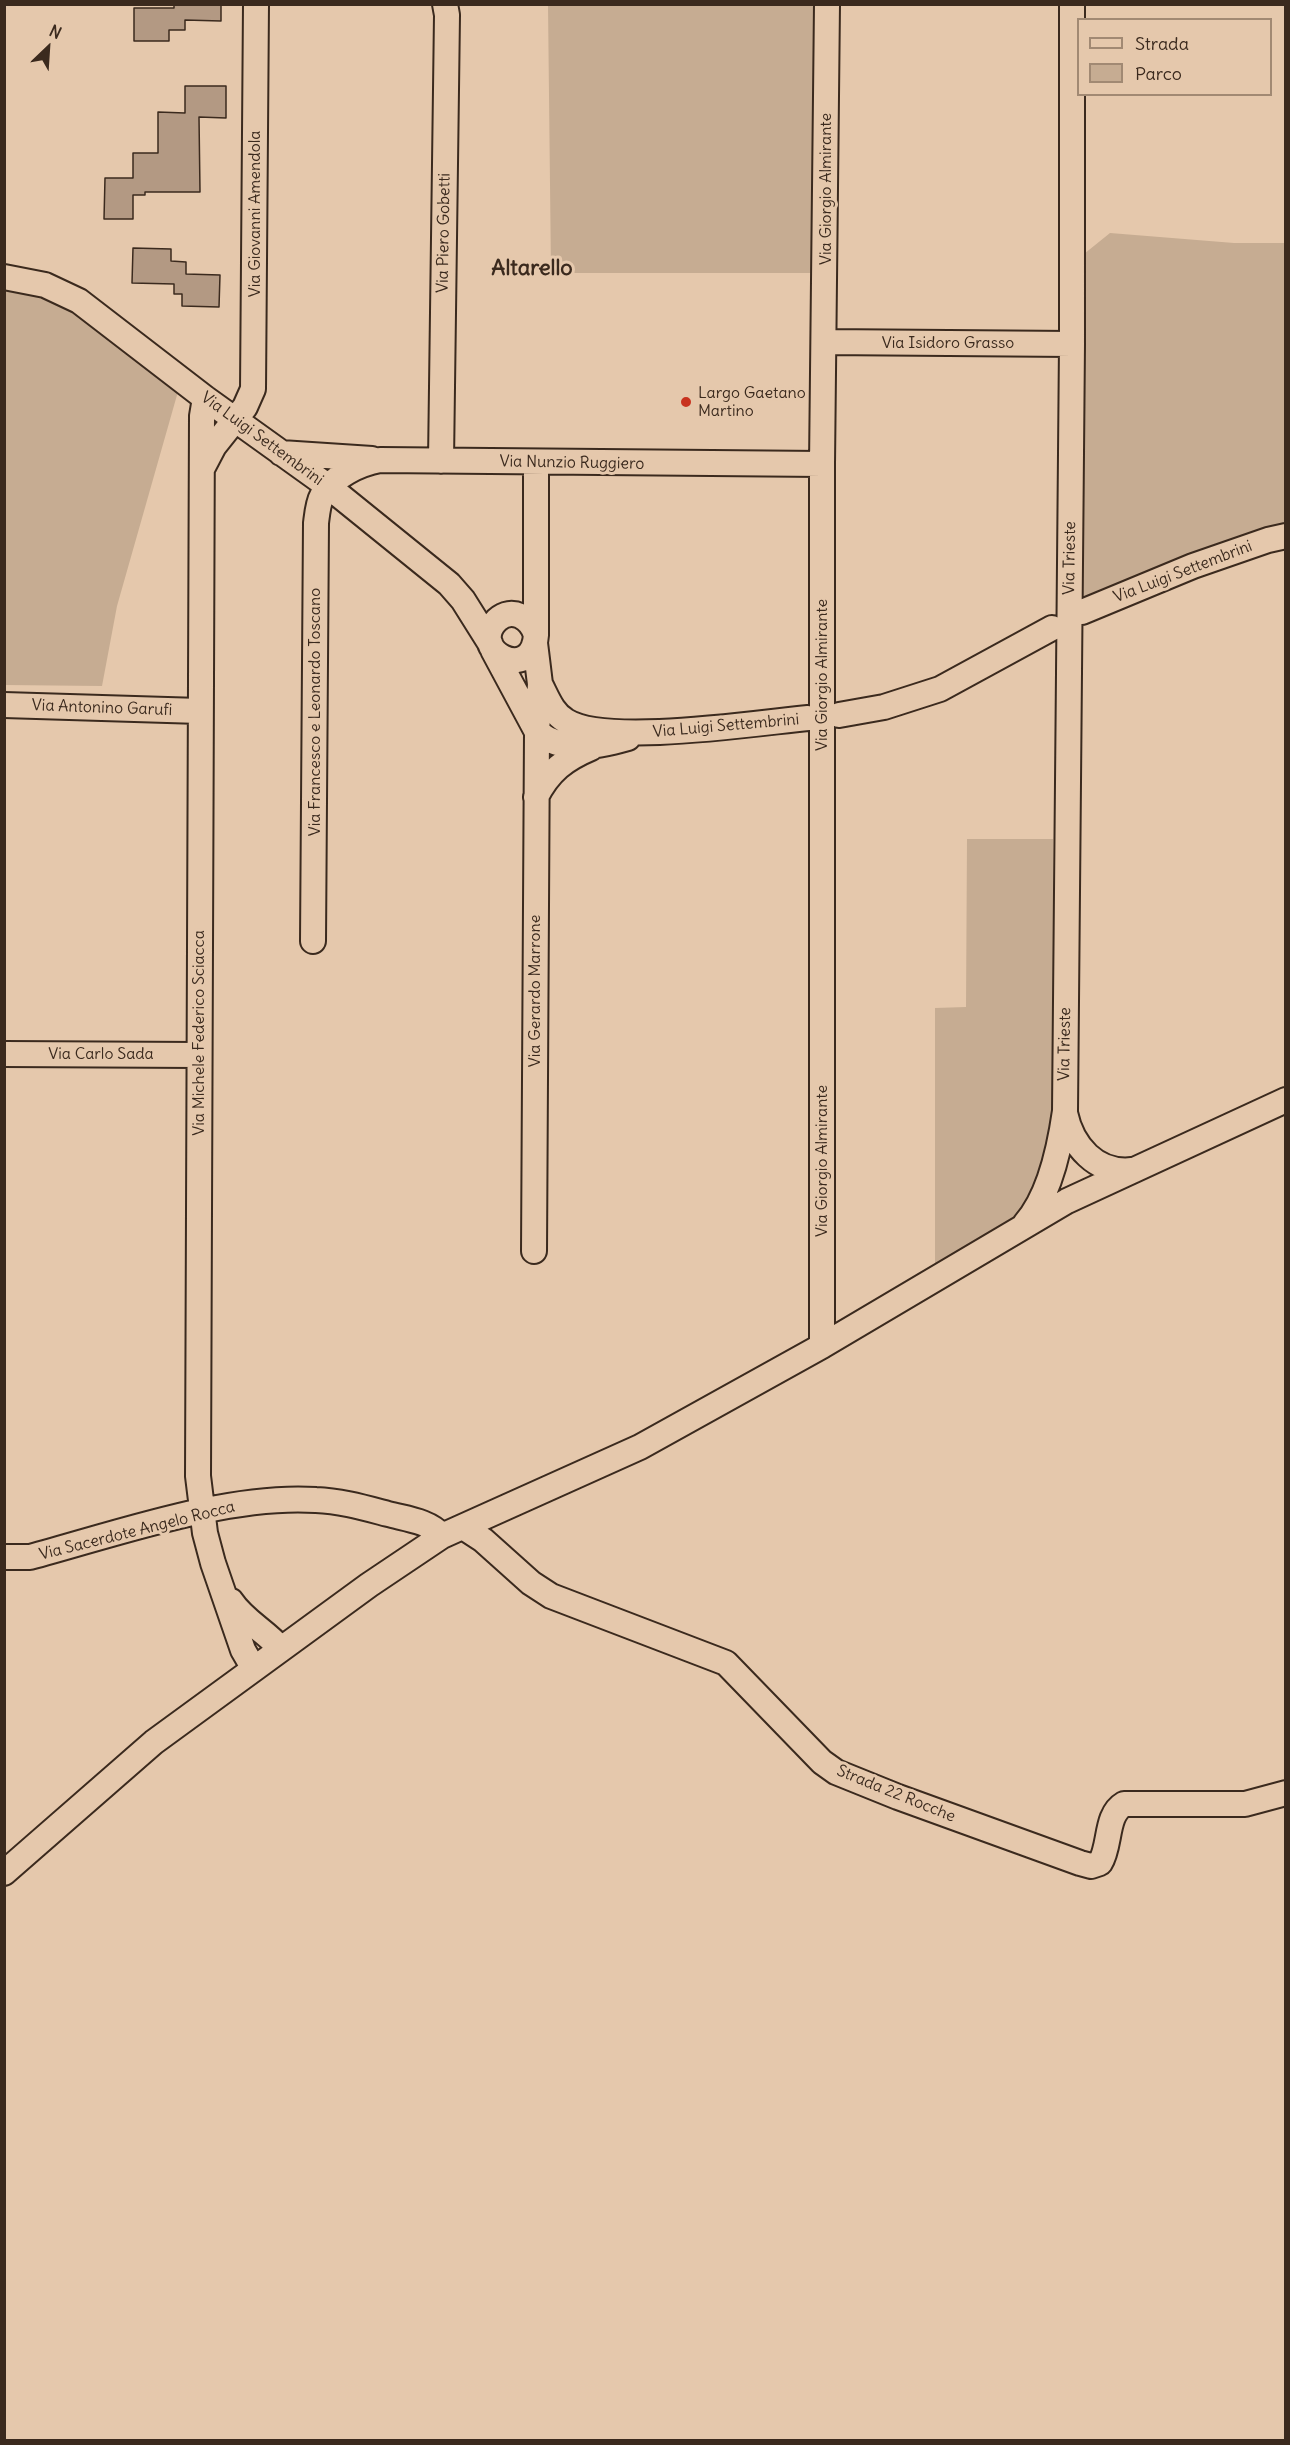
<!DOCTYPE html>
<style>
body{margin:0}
#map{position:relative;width:1290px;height:2445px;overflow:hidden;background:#e5c8ac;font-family:Delius,sans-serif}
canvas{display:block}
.frame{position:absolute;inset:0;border:6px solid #3b2a1e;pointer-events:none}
.legend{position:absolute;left:1077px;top:18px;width:195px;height:78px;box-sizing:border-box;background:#e5c8ac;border:2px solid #a18973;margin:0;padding:8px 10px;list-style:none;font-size:18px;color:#3b2a1e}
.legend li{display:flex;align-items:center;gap:12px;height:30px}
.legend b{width:30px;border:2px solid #a18973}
.north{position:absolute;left:18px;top:18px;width:60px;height:60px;-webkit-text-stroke:4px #e5c8ac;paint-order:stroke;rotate:25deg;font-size:16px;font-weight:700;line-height:24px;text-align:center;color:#3b2a1e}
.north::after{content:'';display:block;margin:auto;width:21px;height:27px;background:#3b2a1e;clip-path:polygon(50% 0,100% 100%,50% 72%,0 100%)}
</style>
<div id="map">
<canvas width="1290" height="2445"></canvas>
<div class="frame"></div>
<ul class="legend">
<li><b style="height:8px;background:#e5c8ac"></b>Strada</li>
<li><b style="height:16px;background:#c6ac92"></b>Parco</li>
</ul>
<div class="north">N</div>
</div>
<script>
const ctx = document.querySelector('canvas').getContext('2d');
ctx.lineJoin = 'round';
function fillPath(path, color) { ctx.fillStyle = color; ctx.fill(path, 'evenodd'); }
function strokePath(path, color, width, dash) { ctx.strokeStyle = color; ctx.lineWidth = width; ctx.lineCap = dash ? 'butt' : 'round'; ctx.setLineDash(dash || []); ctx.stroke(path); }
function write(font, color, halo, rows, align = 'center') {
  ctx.font = font + ' Delius,sans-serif'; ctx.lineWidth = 6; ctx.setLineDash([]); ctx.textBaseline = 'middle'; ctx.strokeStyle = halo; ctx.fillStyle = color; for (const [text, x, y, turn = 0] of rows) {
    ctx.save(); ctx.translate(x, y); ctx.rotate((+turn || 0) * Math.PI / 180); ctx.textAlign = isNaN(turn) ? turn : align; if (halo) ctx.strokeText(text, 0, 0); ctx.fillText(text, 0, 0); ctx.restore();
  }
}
fillPath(new Path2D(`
 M548,5H814V273H551Z
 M1110,233L1234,243H1285V527L1227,541L1083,602L1079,258Z
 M4,284C74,298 124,346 179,388L117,606L102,686L5,685Z
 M967,839H1053V1127L1037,1184L1022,1209L1015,1216L935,1265V1008L966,1007Z`), '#c6ac92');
const building = new Path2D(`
 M174,4H221V21L185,20V30H169V41H134V8H174Z
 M185,86H226V118L199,117L200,192H145V195H133V219H104L105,178H133V153H158V112L185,113Z
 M133,248L171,249V261L186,262V274L220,275L219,307L182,306V294H174V284L132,283Z`);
fillPath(building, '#b39983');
strokePath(building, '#3b2a1e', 1.5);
const minor = new Path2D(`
 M4,277L45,285L79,301L205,398L329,487L449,584L463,600L490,643
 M825,342L1072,344
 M205,398L202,416L198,1476L205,1533L213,1563L243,1650L254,1669
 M281,453L372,459
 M441,461L447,15L445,4
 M203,467L214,446L245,407L253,389L256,4
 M1082,612L1193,566L1268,540L1286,536
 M536,635C531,618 512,606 497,620C466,650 532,685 536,635V462
 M493,650L537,732C565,754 596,747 628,738
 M540,684C547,697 552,713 566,721C606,746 756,723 808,718
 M4,705L200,711
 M839,715L884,707L940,689L1052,628
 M536,797C549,771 565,759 591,748
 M313,941L316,523C317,515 318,503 322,496C333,476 359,464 380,460L822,464
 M4,1054L198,1055
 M1065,1113C1072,1146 1096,1174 1132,1170
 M1025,1224C1049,1197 1060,1146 1065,1111L1072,344V4
 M534,1251L537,732L540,684L535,643
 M822,1346V464L827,4
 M463,1527L483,1540L531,1583L551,1596L726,1663L822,1762L836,1772L898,1797L1080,1863L1091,1866L1100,1863C1111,1846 1105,1815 1124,1804H1245L1286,1793
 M4,1557H30C116,1534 228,1494 316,1500C341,1501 365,1508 388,1514C407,1519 429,1521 442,1536
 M231,1601C244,1621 266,1631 281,1649
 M4,1873L154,1742L369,1585L442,1536L640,1447L822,1346L1067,1201L1286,1100`);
strokePath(minor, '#3b2a1e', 28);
strokePath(minor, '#e5c8ac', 24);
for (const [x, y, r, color] of [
 [686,402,6,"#c8321e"]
]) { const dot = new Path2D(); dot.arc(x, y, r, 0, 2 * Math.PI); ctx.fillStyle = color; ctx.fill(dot); strokePath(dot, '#e5c8ac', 2); }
write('16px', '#3b2a1e', '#e5c8ac', [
 ["Via Giorgio Almirante",826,189,-90],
 ["Via Giovanni Amendola",255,214,-90],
 ["Via Piero Gobetti",444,233,-89],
 ["Via Isidoro Grasso",948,343],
 ["Via Luigi Settembrini",262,439,36],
 ["Via Nunzio Ruggiero",572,463,1],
 ["Via Trieste",1070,558,-89],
 ["Via Luigi Settembrini",1183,572,-21],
 ["Via Giorgio Almirante",822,675,-90],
 ["Via Antonino Garufi",102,708,2],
 ["Via Francesco e Leonardo Toscano",315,712,-90],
 ["Via Luigi Settembrini",726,726,-5],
 ["Via Gerardo Marrone",535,991,-90],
 ["Via Michele Federico Sciacca",199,1033,-90],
 ["Via Trieste",1065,1044,-89],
 ["Via Carlo Sada",101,1054],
 ["Via Giorgio Almirante",822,1161,-90],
 ["Via Sacerdote Angelo Rocca",137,1531,-14],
 ["Strada 22 Rocche",896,1794,22]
]);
write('16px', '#3b2a1e', '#e5c8ac', [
 ["Largo Gaetano",698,393],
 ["Martino",698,411]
], 'left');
write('bold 22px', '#3b2a1e', '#e5c8ac', [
 ["Altarello",532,269]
]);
</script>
